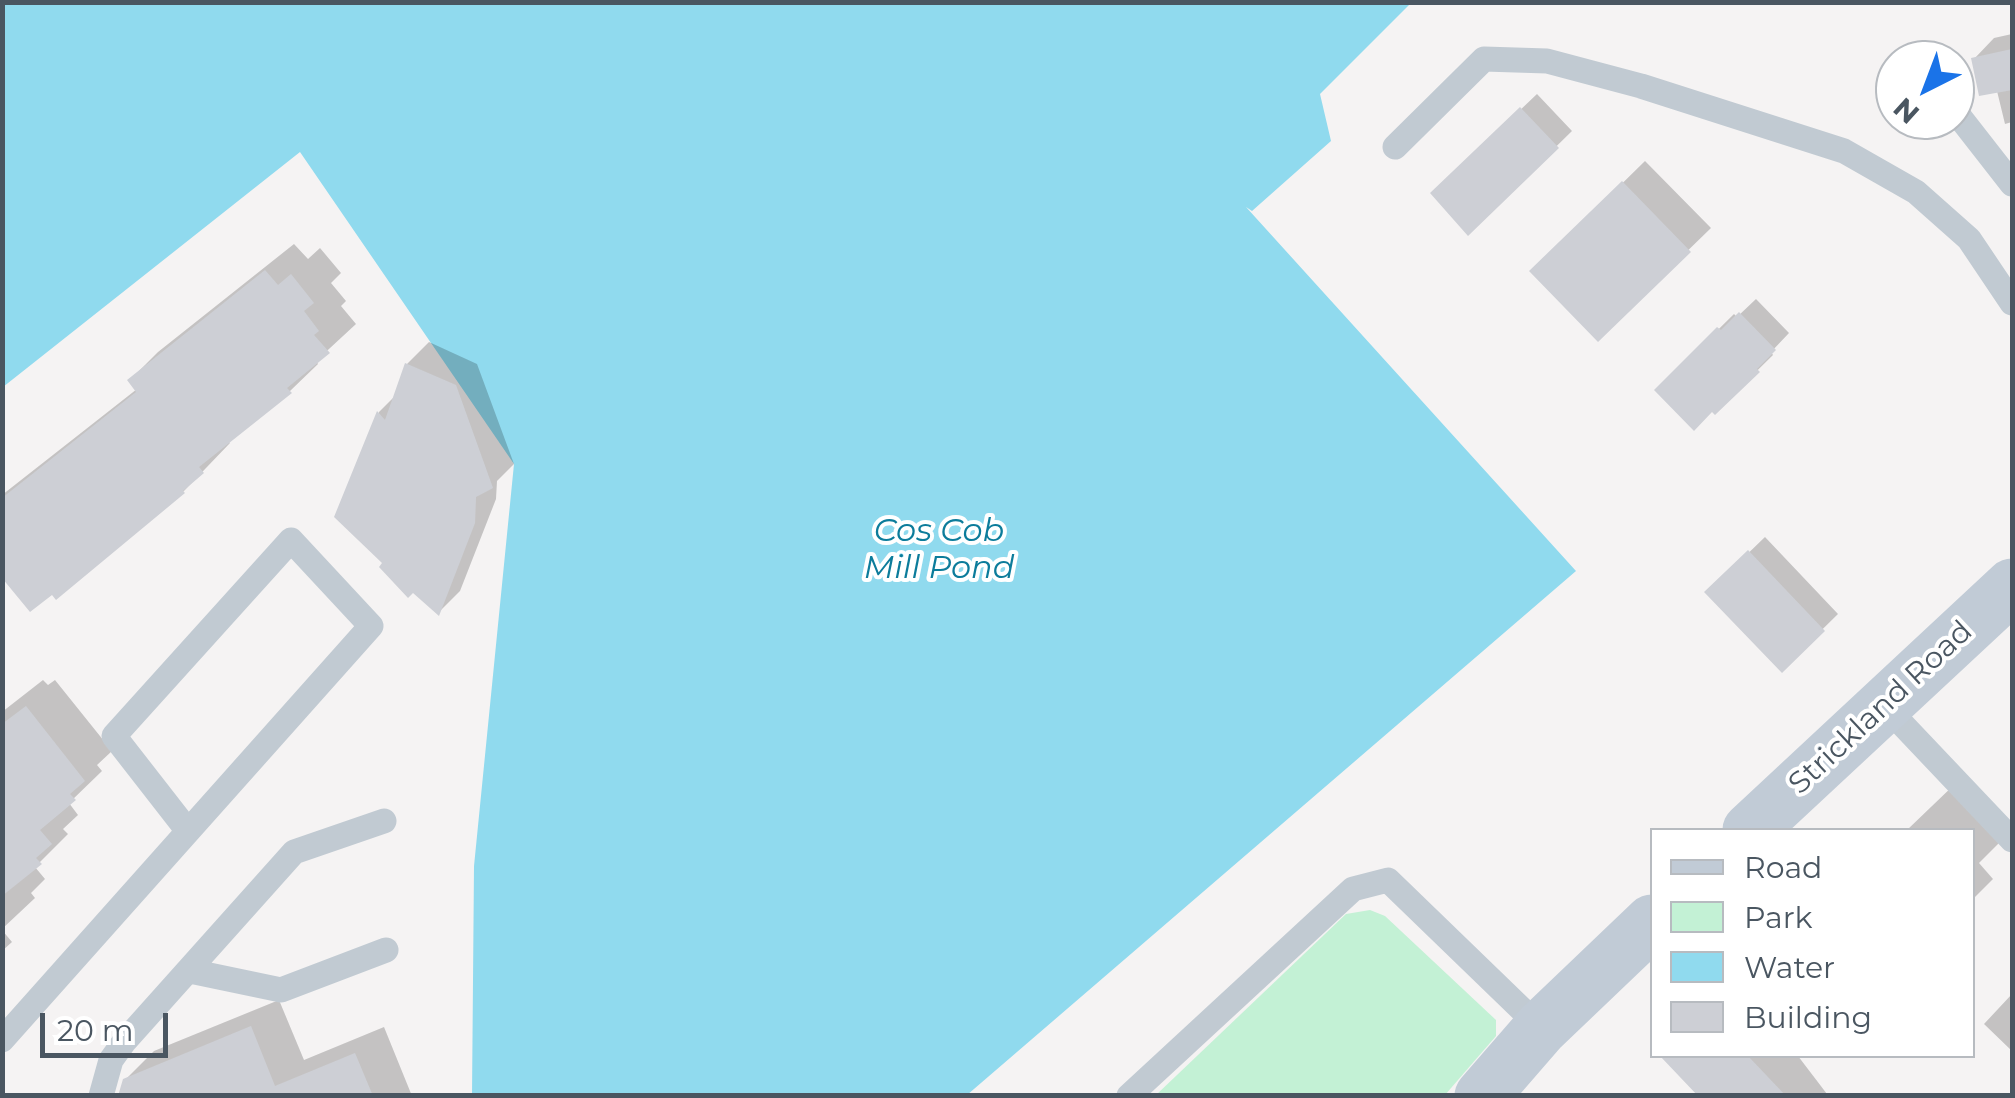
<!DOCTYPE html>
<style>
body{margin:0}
#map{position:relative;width:2015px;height:1098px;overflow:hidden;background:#f5f3f3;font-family:Montserrat,sans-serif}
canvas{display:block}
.frame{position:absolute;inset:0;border:5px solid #4a5661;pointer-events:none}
.legend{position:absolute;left:1650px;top:828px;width:325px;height:230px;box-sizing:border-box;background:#fff;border:2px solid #b7bbc0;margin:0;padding:12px 18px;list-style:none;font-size:30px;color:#4a5661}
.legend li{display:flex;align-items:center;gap:20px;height:50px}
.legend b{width:50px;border:2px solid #b7bbc0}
.north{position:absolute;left:1875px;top:40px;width:100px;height:100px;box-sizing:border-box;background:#fff;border:2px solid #b7bbc0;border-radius:50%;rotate:222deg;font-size:28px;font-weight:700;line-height:40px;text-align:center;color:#4a5661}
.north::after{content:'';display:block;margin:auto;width:35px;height:45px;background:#1a73e8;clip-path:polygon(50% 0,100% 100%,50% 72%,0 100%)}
.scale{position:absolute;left:40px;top:1013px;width:128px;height:45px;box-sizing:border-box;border:5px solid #4a5661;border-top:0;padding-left:12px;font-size:30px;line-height:35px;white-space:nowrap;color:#4a5661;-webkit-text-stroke:8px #fff;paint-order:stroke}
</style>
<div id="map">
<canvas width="2015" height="1098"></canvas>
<div class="frame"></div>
<ul class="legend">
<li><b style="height:12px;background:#c1cbd6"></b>Road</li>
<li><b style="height:28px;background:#c3f1d5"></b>Park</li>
<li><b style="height:28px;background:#90daee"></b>Water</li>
<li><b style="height:28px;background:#cdcfd5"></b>Building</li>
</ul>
<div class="north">N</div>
<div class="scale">20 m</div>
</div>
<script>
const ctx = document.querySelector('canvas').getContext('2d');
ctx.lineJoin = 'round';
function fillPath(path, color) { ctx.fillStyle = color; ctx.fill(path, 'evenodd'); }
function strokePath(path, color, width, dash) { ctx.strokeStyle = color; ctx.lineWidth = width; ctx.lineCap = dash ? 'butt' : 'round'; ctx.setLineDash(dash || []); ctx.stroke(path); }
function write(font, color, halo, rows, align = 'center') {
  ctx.font = font + ' Montserrat,sans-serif'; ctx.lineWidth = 8; ctx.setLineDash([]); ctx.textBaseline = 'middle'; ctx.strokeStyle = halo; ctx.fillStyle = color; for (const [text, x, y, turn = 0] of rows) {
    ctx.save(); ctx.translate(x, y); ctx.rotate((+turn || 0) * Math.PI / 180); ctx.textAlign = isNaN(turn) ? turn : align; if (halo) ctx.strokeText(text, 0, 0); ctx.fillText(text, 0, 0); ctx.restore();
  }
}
fillPath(new Path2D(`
 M1370,910L1385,916L1496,1020V1036L1445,1095H1156L1346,914Z`), '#c3f1d5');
fillPath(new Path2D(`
 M3,2L1411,3L1320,94L1331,141L1252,211L1246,207L1576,571L967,1095H472L474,866L514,464L300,152L3,387Z`), '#90daee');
fillPath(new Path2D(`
 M2012,34V122L2005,124L1997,91L1974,59L1994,38Z
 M1537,94L1572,131L1468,233L1433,193Z
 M1645,161L1711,228L1598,338L1533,271Z
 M294,244L308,259L320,248L341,273L331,283L346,301L341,306L356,324L316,361L318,364L290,391L228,441L230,443L183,492L2,574V495L137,389L130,380L158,352Z
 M1756,299L1789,333L1771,352L1773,355L1715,412L1657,390L1734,314L1737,317Z
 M429,342L477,364L514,464L497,481L496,499L460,591L438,613L337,516L379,412L397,394L407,364Z
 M1765,537L1838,614L1782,669L1708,592Z
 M43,680L48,685L55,680L112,751L97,765L102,771L69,803L78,815L63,829L68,834L35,867L45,879L31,893L35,898L2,929V712Z
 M1957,782L2007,835L1979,863L1993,879L1972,900V830H1907Z
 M2,930L12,942L2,951Z
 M2012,994V1051L1984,1024Z
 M279,1000L304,1060L384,1027L412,1096H133L126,1079L154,1051Z
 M1673,1056H1798L1827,1094L1825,1096H1747L1668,1061Z`), '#0003');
fillPath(new Path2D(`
 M2012,49V90L1979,96L1971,58Z
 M1520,107L1559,148L1468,236L1430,193Z
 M1622,181L1691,252L1598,342L1529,271Z
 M265,270L278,285L291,274L314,303L304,311L319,331L314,335L330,353L287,388L292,393L199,467L204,473L183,491L185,493L56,600L52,595L30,612L2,578V498L136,392L127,380Z
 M1739,312L1776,350L1757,369L1760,372L1715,415L1712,412L1694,431L1654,390L1717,327L1721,330Z
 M405,363L456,385L493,488L476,497L475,523L439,616L413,593L408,598L379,567L382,563L334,517L377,411L385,420Z
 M1748,550L1825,631L1782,673L1704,592Z
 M26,706L85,781L70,794L76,800L40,830L52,844L36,858L42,864L2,896V724Z
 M251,1026L275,1086L355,1053L373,1096H118L123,1079Z
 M1660,1056H1748L1786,1096H1698Z`), '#cdcfd5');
strokePath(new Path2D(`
 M1955,111L2012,184
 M1395,147L1484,59L1547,61L1641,86L1844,151L1916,192L1969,239L2012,303
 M1885,706L2012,840
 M190,971L281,990L386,950
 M2,1040L371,626L291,540L114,736L188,831
 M101,1096L111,1060L124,1042L294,852L384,821
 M1129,1096L1353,889L1388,880L1541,1028`), '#c1cad2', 25);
strokePath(new Path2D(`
 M1750,830L2012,586
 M1482,1096L1541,1028L1652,922`), '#c1cbd6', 55);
write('30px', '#4a5661', '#fff', [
 ["Strickland Road",1881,708,-43]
]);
write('italic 32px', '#0c7c9b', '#fff', [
 ["Cos Cob",939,532],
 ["Mill Pond",939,569]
]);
</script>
